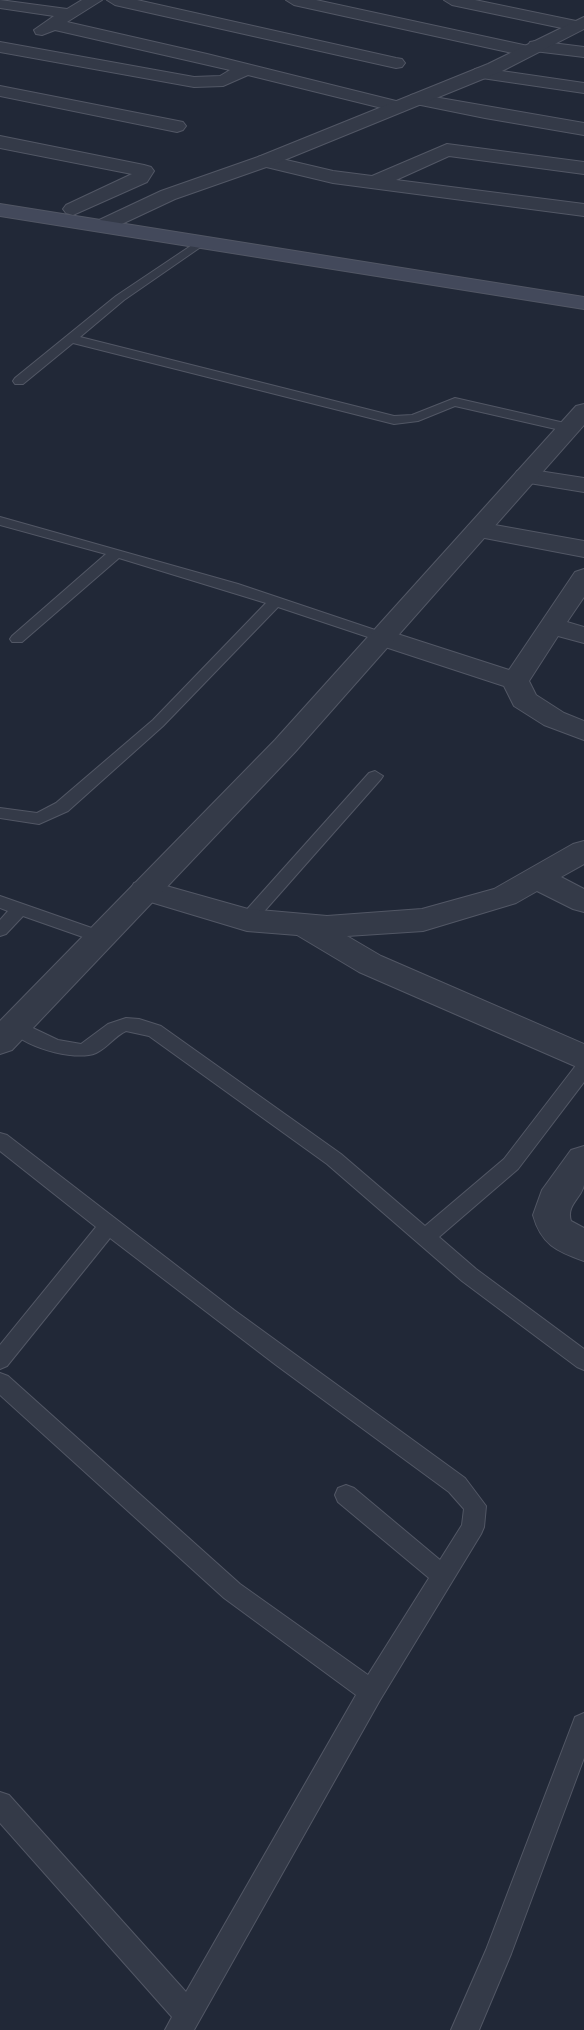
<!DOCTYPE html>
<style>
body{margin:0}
canvas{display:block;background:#212837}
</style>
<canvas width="584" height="2030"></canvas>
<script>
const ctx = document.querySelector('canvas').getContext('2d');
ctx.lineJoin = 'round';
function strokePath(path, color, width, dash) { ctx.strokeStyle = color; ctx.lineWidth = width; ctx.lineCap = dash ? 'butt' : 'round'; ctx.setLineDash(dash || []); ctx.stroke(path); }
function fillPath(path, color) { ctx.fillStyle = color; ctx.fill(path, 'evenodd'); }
const service = new Path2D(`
 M201,239L207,242L205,244L124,300L80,337L394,416L412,415L455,398L569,424L575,428L569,432L455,406L418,421L394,424L73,343L23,384H15L13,381L15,378L116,296Z
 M0,517L238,584L387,634L389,637L382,641L377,640L278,607L163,726L68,811L39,824L0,818V808L37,813L56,803L153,720L266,603L119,558L22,642H12L10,639L12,636L106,554L0,525Z
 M375,771L383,776L381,779L253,924H241L238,920L241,916L369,773Z
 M0,896L106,933L109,937L106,941L100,943L23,916L6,934L0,936V920L8,911L0,908Z
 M126,1018L139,1019L161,1026L341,1154L425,1226L504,1159L577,1064L584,1062V1082L518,1169L439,1237L476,1269L584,1349V1370L577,1367L462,1281L327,1164L149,1036L126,1031C115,1036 107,1048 96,1053C74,1062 19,1046 7,1026L10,1021L16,1020L58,1040L81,1044L108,1024Z
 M0,1133L7,1135L234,1310L465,1478L486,1506L484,1527L481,1534L380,1700L194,2030H165L172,2017L0,1823V1792L9,1795L186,1992L356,1695L224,1598L0,1395V1373L8,1376L240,1584L368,1675L429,1578L338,1502L335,1495L338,1488L346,1485L354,1488L440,1560L462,1525L464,1509L449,1492L276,1365L110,1238L7,1366L0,1369V1345L96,1227L0,1151Z
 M584,1713V1758L511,1954L479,2030H451L486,1950L572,1725L575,1717Z`);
const minor = new Path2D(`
 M0,0L67,9L82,0H102L67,22L207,54L404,103L407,107L404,111L398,112L248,75L223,86L194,87L0,52V42L194,77L220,76L230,70L55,30L42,35L36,34L34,30L54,16L0,8Z
 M107,0H137L396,58L402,59L405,63L402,67L396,68L115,5Z
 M286,0H316L528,46L530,42L536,41L584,47V57L534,51L532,55L526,56L294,5Z
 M444,0H475L576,21L582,22L584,27L576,31L452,5Z
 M481,68L584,83V93L475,77L472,73L475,69Z
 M0,86L183,122L186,126L183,130L177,132L0,96Z
 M417,94L584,123V135L485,118L411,103L408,99L411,95Z
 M0,136L144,165L151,167L154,171L147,182L73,215L66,213L63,209L66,205L132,174L0,148Z
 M447,144L584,162V174L449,156L396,180L584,204V216L333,183L258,165L256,161L258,157L265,155L333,171L372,176Z
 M526,469L584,478V492L517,481L514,476L517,471Z
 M478,522L584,541V557L469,535L465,530L469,525Z
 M584,569V597L567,622L584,627V643L558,636L529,681L536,695L564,713L584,721V740L544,725L514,706L504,686L373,643L369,637L373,631L382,629L509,670L575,572Z
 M584,841V864L561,877L584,889V912L573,909L537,891L516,903L423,931L347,936L381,956L584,1044V1070L359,972L297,935L247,931L134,897L130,890L134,883L145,880L248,909L327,916L422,909L494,889L573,844Z
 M584,1146C584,1158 584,1173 584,1185C581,1199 566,1205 571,1221L584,1228V1261C556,1251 541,1244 533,1215L542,1190L571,1150Z`);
const tertiary = new Path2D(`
 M584,17V29L500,72L272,165L175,199L109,230H95L92,226L95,222L161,191L258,157L488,64Z
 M584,404V425L295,752L12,1050L0,1054V1021L275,740L576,406Z`);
const secondary = new Path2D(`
 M0,204L584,297V309L0,216Z`);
strokePath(service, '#525765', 2);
strokePath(minor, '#525765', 2);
strokePath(tertiary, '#525765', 2);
strokePath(secondary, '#525765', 2);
fillPath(service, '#343a48');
fillPath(minor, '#343a48');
fillPath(tertiary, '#343a48');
fillPath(secondary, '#43495b');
</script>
